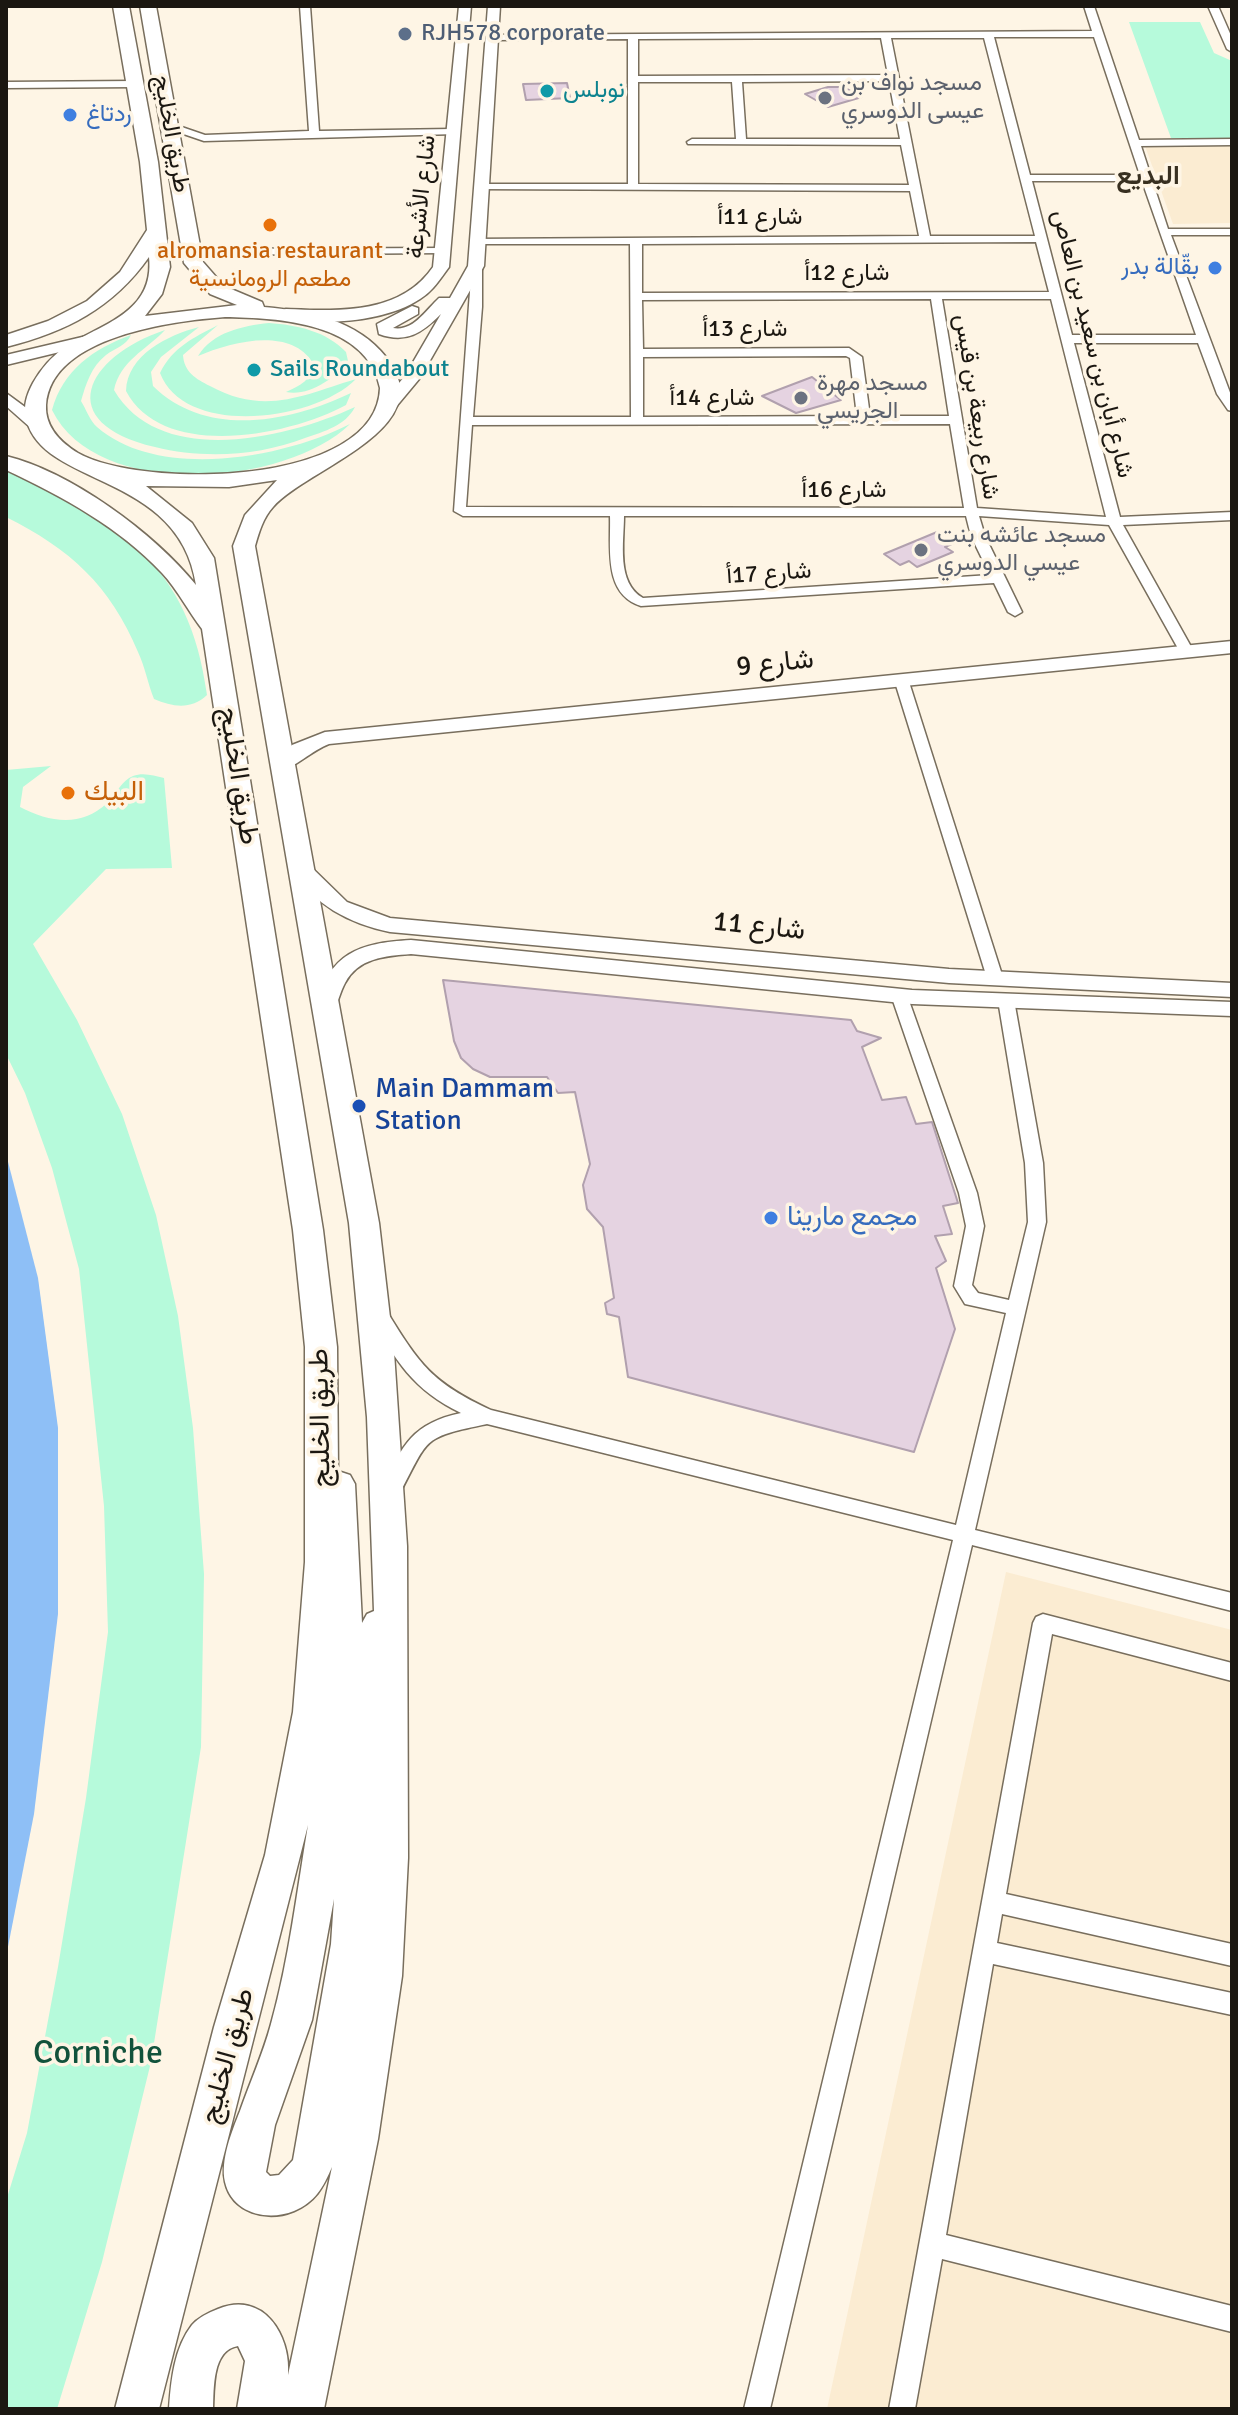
<!DOCTYPE html>
<meta charset="utf-8">
<style>
body{margin:0}
#map{position:relative;width:1238px;height:2415px;overflow:hidden;background:#fef5e5;font-family:Signika,sans-serif}
canvas{display:block}
.frame{position:absolute;inset:0;border:8px solid #1b1711;pointer-events:none}
</style>
<div id="map">
<canvas width="1238" height="2415"></canvas>
<div class="frame"></div>
</div>
<script>
const ctx = document.querySelector('canvas').getContext('2d');
ctx.lineJoin = 'round';
function fillPath(path, color) { ctx.fillStyle = color; ctx.fill(path, 'evenodd'); }
function strokePath(path, color, width, dash) { ctx.strokeStyle = color; ctx.lineWidth = width; ctx.lineCap = dash ? 'butt' : 'round'; ctx.setLineDash(dash || []); ctx.stroke(path); }
function write(font, color, halo, rows, align = 'center') {
  ctx.font = font + ' Signika,Vazirmatn,sans-serif'; ctx.lineWidth = 7; ctx.setLineDash([]); ctx.textBaseline = 'middle'; ctx.strokeStyle = halo; ctx.fillStyle = color; for (const [text, x, y, turn = 0] of rows) {
    ctx.save(); ctx.translate(x, y); ctx.rotate((+turn || 0) * Math.PI / 180); ctx.textAlign = isNaN(turn) ? turn : align; if (halo) ctx.strokeText(text, 0, 0); ctx.fillText(text, 0, 0); ctx.restore();
  }
}
fillPath(new Path2D(`
 M1145,146H1232V223L1173,224Z
 M1006,1572L1232,1630V2409H827Z`), '#fbecd2');
fillPath(new Path2D(`
 M1129,22H1200L1214,53L1232,61V138H1171Z
 M269,323C297,325 326,331 346,352L348,361C336,378 308,397 286,392C301,385 311,381 313,363C290,326 231,342 198,356C213,332 242,326 269,323Z
 M218,325L183,355C184,372 196,379 210,386C265,416 303,395 356,379C315,421 185,438 160,373C173,347 193,338 218,325Z
 M199,327L161,357L151,372L153,386C207,439 290,422 351,393L346,405C289,436 163,461 126,391C127,355 168,335 199,327Z
 M165,330C146,350 120,361 114,390C160,469 288,438 355,407C345,426 325,431 305,438C259,456 203,459 155,447C52,423 85,357 165,330Z
 M131,335C126,346 115,348 106,355C91,367 86,384 81,401C86,409 90,421 97,427C159,481 284,458 350,424C287,486 97,502 52,410C63,370 93,349 131,335Z
 M6,469C118,521 190,564 207,695C191,710 173,707 154,699C148,684 145,667 138,652C110,585 70,549 6,517Z
 M51,766L23,787L20,807C49,822 81,828 107,803C116,794 122,780 133,776C144,772 154,776 164,778L172,868L106,869L33,944L77,1020L122,1114L156,1215L178,1316L193,1428L204,1574L201,1747L151,2062L102,2262L57,2409H6V2201L27,2133L58,1967L86,1798L108,1632L104,1506L79,1269L52,1168L25,1093L6,1054V770Z`), '#b6fadb');
fillPath(new Path2D(`
 M6,1154L38,1278L58,1428V1614L34,1814L6,1957Z`), '#8ebff6');
const building = new Path2D(`
 M567,83L570,98L526,100L523,84Z
 M828,87H843L862,97L828,107L805,94Z
 M812,377L841,400L796,413L762,396Z
 M937,532L954,543L945,547L953,552L917,567L909,561L900,565L884,554Z
 M443,980L851,1020L857,1031L881,1038L862,1047L882,1100L906,1097L916,1124L932,1122L958,1203L943,1206L952,1234L935,1236L946,1261L936,1268L955,1329L914,1452L628,1377L619,1317L607,1314L605,1303L614,1298L603,1227L587,1209L583,1185L590,1164L575,1092L558,1093L547,1077H490L473,1069L461,1058L454,1041Z`);
fillPath(building, '#e5d3e1');
strokePath(building, '#b1a0ae', 2);
const minor = new Path2D(`
 M300,6H310L319,131L452,129L456,130V134L204,141L166,128V124L170,123L205,135L309,131Z
 M1084,6H1094L1139,140L1232,139V145L1141,146L1168,229H1232V235H1171L1232,398V411L1228,410L1217,394L1198,343H1074L1120,517L1232,512V520L1123,525L1194,652L1192,655L1187,656L1180,652L1109,525L979,516L985,536L1022,612L1015,616L1008,612L994,583L641,606C603,594 611,548 610,516H463L454,511L472,264L482,266V307L473,417H631L630,244H478L472,241L474,239L919,236L910,191L477,189V185L481,184H628V39L492,40L489,39V35L1092,31ZM994,37H1094L1140,175H1030ZM881,38L888,75L638,76V39ZM891,38H984L1035,236H930ZM889,81L900,139H746L742,82ZM638,82H732L736,139H692L687,142L688,144L901,145L909,185L638,184ZM1032,181H1142L1196,335H1072ZM1036,242L1049,292L642,293V244ZM931,299L949,416H870L862,357L849,348L643,349L642,300ZM942,299H1051L1106,517L977,508ZM846,356L850,358L857,416L643,417V357ZM950,424L964,508L466,507L472,425ZM624,516H966L971,536L990,575L643,598C616,583 624,542 624,516Z
 M1208,6H1218L1232,38V52L1227,49Z
 M6,82L135,81L140,84L135,87L6,88Z
 M446,248L448,250L442,253L191,255L185,252L191,249Z
 M901,675L908,679L1003,978L1001,982L995,983L987,978L894,679Z
 M899,990L907,995L977,1193L984,1226L972,1285L978,1293L1009,1300L1028,1222L1025,1163L998,1000L1006,995L1014,1000L1043,1163L1046,1222L975,1530L1232,1593V1611L972,1545L770,2409H744L953,1540L487,1424C423,1438 430,1435 400,1493L393,1495L386,1493L383,1487C402,1445 413,1423 461,1413C413,1390 395,1360 370,1315L372,1310H386C419,1364 432,1383 491,1410L956,1525L1006,1313L965,1304L954,1286L966,1226L959,1193L891,995Z
 M1043,1614L1232,1663V1681L1052,1634L1006,1894L1232,1944V1966L1002,1914L997,1943L1232,1993V2015L993,1964L946,2235L1232,2306V2332L942,2259L915,2409H889L1033,1623L1036,1617Z`);
const tertiary = new Path2D(`
 M459,6H471L449,267C440,279 433,291 420,299C385,322 320,327 280,317V311L286,309C338,311 400,315 433,267Z
 M488,6H500L484,266L420,378L390,414H378L376,410L405,376L441,314C422,333 406,344 379,334L377,324L412,306L418,308V314L393,328C413,332 426,310 439,298H450L468,266Z
 M95,334L101,336V342L6,365V355Z
 M6,393L44,421V429H32L6,406Z
 M1232,641V653L329,744C313,750 293,768 282,771L272,765L292,745L325,732Z
 M301,862L308,864L347,902L390,918L949,969L1232,983V997L949,983L390,932C348,923 315,905 291,869Z
 M411,940L912,990L1232,1002V1016L912,1004L411,954C385,956 358,958 345,983C340,992 338,1003 333,1012H317L314,1007C331,953 358,943 411,940Z`);
const primary = new Path2D(`
 M113,6H129L158,162L170,267L162,294L145,316L237,305L210,294L184,263L140,6H156L203,262L224,286L262,302L264,307C309,311 357,320 386,357C444,428 307,468 273,507C263,518 259,532 255,546L379,1223L394,1352L407,1546L408,1858L402,1976L378,2139L324,2409H237L245,2361L238,2346C212,2350 214,2388 213,2409H169C171,2381 174,2348 192,2325C199,2317 208,2313 218,2309C263,2290 291,2335 288,2375L332,2167C323,2188 315,2202 294,2211C267,2222 232,2213 225,2182C220,2160 232,2131 240,2111C250,2082 263,2054 271,2024C289,1960 297,1891 308,1825L159,2409H115L214,2027L265,1855L293,1712L305,1562V1347L293,1230L202,629C188,611 178,590 162,573C119,527 63,497 6,470V456C71,472 154,533 196,585C179,471 41,488 26,418C23,406 27,394 33,383C41,369 51,357 65,347C101,324 155,313 149,257C113,308 66,332 6,347V335L48,321L87,301L120,272L147,230L140,162ZM225,317C278,318 367,322 380,388C377,487 142,489 78,453C60,442 45,427 46,405C51,336 173,321 225,317ZM277,480L245,515L233,546L349,1223L367,1417L374,1611L367,1614L362,1623L355,1484L350,1475L338,1471L337,1347L323,1230L214,558L192,523L146,486L229,487ZM334,1899L331,1944L293,2160L279,2175L270,2176L266,2172L275,2125L312,2020Z`);
strokePath(minor, '#786e5d', 3);
strokePath(tertiary, '#786e5d', 3);
strokePath(primary, '#786e5d', 3);
fillPath(minor, '#fff');
fillPath(tertiary, '#fff');
fillPath(primary, '#fff');
for (const [x, y, r, color] of [
 [405,34,8,"#5c6f8a"],
 [547,91,8,"#0f9aa8"],
 [825,98,8,"#6b7280"],
 [70,115,8,"#3f7fe0"],
 [270,225,8,"#e8710a"],
 [1215,268,8,"#3f7fe0"],
 [254,370,8,"#0f9aa8"],
 [801,398,8,"#6b7280"],
 [921,550,8,"#6b7280"],
 [68,793,8,"#e8710a"],
 [359,1106,8,"#1a4fb4"],
 [771,1218,8,"#3f7fe0"]
]) { const dot = new Path2D(); dot.arc(x, y, r, 0, 2 * Math.PI); ctx.fillStyle = color; ctx.fill(dot); strokePath(dot, '#fef5e5', 3); }
write('24px', '#4e5e75', '#fef5e5', [
 ["RJH578 corporate",421,34]
], 'left');
write('24px', '#5b616d', '#fef5e5', [
 ["مسجد نواف بن",841,84],
 ["عيسى الدوسري",841,112],
 ["مسجد مهرة",817,384],
 ["الجريسي",817,412],
 ["مسجد عائشه بنت",937,536],
 ["عيسي الدوسري",937,564]
], 'left');
write('24px', '#0d838f', '#fef5e5', [
 ["نوبلس",563,91],
 ["Sails Roundabout",270,370]
], 'left');
write('24px', '#366cbe', '#fef5e5', [
 ["ردتاغ",86,115],
 ["بقّالة بدر",1199,268,"right"]
], 'left');
write('24px', '#1b1711', '#fef5e5', [
 ["طريق الخليج",171,134,80],
 ["شارع الأشرعة",422,197,-84],
 ["شارع 11أ",760,218],
 ["شارع 12أ",847,274],
 ["شارع 13أ",745,330],
 ["شارع أبان بن سعيد بن العاص",1092,344,76],
 ["شارع 14أ",712,399],
 ["شارع ربيعة بن قيس",976,407,81],
 ["شارع 16أ",844,491],
 ["شارع 17أ",769,574,-4]
]);
write('24px', '#c56008', '#fef5e5', [
 ["alromansia restaurant",270,252],
 ["مطعم الرومانسية",270,280]
]);
write('bold 26px', '#383021', '#fef5e5', [
 ["البديع",1148,177]
]);
write('28px', '#1b1711', '#fef5e5', [
 ["شارع 9",775,664,-6],
 ["طريق الخليج",238,776,81],
 ["شارع 11",759,927,6],
 ["طريق الخليج",321,1418,-91],
 ["طريق الخليج",228,2056,-75]
]);
write('28px', '#c56008', '#fef5e5', [
 ["البيك",84,793]
], 'left');
write('28px', '#164399', '#fef5e5', [
 ["Main Dammam",375,1090],
 ["Station",375,1122]
], 'left');
write('28px', '#366cbe', '#fef5e5', [
 ["مجمع مارينا",787,1218]
], 'left');
write('34px', '#11523b', '#fef5e5', [
 ["Corniche",98,2054]
]);
</script>
